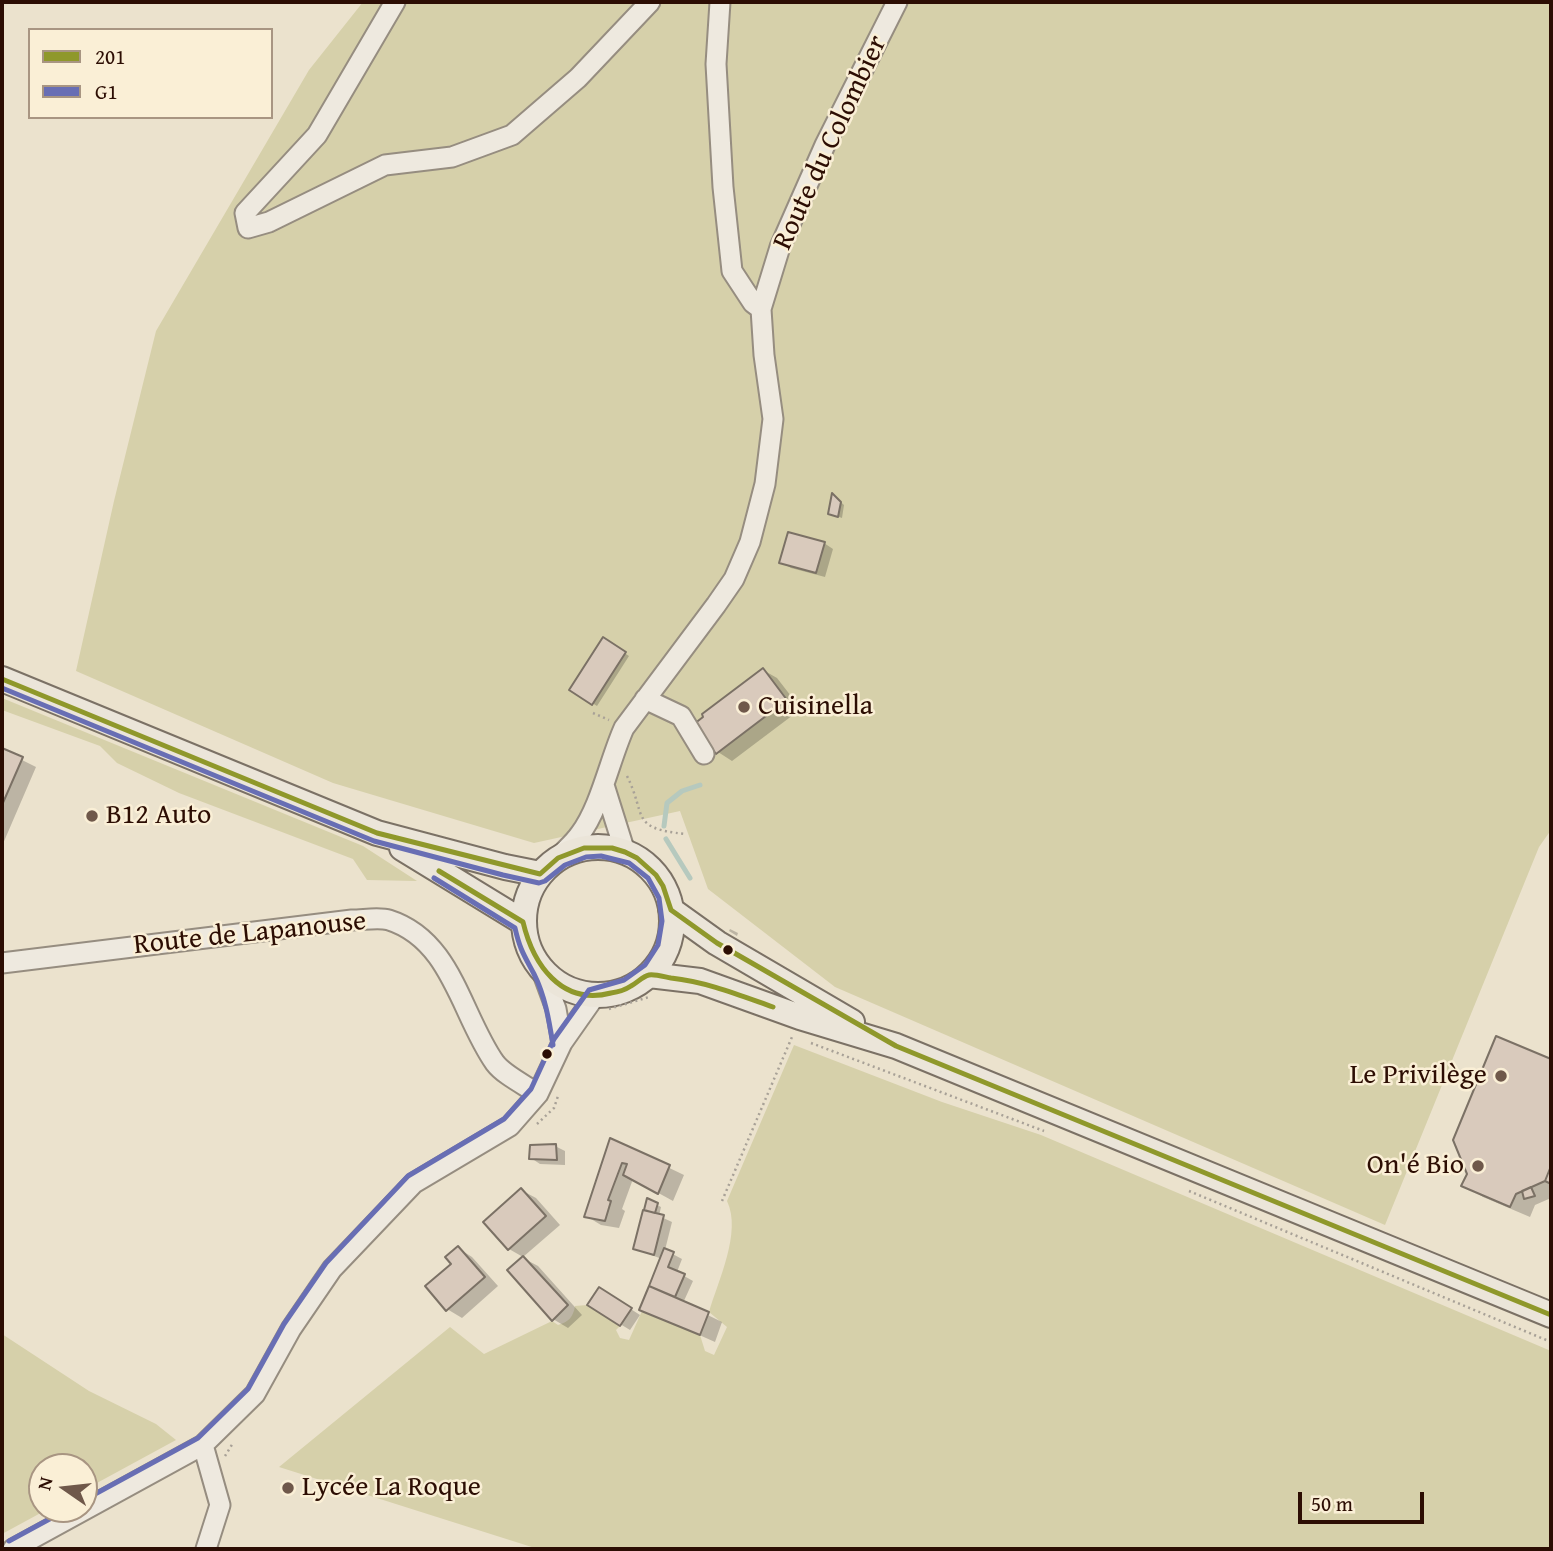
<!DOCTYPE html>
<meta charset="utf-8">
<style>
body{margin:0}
#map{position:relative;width:1553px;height:1551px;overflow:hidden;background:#ebe2cd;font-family:"Gentium Book Plus",serif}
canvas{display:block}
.frame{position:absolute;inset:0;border:4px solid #2c0d03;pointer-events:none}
.legend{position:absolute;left:28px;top:28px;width:245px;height:91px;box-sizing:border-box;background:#faefd6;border:2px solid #a89582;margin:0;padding:9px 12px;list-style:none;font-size:21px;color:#2c0d03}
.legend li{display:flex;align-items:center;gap:14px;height:35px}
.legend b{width:35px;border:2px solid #a89582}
.north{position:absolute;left:28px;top:1453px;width:70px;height:70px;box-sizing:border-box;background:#faefd6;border:2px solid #a89582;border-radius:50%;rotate:284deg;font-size:19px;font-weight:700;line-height:28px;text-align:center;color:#2c0d03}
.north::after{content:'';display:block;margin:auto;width:24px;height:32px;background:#6f584a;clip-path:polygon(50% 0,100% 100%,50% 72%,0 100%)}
.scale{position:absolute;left:1298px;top:1492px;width:126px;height:32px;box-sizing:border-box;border:4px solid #2c0d03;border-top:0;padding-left:9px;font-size:21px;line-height:24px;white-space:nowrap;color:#2c0d03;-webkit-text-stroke:5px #faefd6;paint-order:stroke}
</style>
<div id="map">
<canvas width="1553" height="1551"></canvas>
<div class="frame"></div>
<ul class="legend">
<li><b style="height:9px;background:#8f982b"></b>201</li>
<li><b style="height:9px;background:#686eb4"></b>G1</li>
</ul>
<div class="north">N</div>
<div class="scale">50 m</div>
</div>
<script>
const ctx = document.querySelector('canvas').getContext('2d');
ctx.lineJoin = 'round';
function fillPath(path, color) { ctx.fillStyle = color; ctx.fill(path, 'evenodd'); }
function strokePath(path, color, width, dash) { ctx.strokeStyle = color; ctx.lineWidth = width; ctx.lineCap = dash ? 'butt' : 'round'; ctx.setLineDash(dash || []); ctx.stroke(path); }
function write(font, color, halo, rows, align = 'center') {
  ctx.font = font + ' "Gentium Book Plus",serif'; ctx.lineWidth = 5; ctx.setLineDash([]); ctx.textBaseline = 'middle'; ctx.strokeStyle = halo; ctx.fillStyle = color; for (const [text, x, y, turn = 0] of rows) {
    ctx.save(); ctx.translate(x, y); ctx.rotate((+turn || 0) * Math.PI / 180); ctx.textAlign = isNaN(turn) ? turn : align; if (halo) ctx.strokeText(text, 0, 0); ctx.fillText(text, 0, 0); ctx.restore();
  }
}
fillPath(new Path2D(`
 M363,2H1551V830L1539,847L1385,1225L835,987L708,889L680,811L534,843L333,783L76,671L114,501L156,331L309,70Z
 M2,698L363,846L417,881L367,880L353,859L179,793L117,763L100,746L2,710Z
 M794,1045L942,1102L1041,1135L1551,1351V1549H538L279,1467L450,1327L484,1354L552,1321L558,1325C568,1322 573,1318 575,1306L587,1305L620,1326L616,1330L620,1338L629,1340L642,1311L700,1335L705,1351L714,1355L727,1327L709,1312C718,1281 742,1232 727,1201Z
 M2,1334L89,1391L156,1424L176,1440L84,1490V1467H42V1509H48L2,1534Z`), '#d6d0aa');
fillPath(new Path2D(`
 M833,495L844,505L842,518L834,515Z
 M824,543L833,549L825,577L791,568L781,562Z
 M604,640L629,656L597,706L572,690Z
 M763,670L777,678L801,709L732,761L718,752Z
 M2,750L36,767L2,846Z
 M730,929L738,933L737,936L729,931Z
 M1497,1038L1551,1061V1198L1535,1205L1530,1217L1483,1197L1464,1185L1469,1174Z
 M611,1140L684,1175L673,1201L633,1179L622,1209L625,1211L619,1228L601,1225L586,1216Z
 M555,1146L565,1151V1165L540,1164L531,1158Z
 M521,1190L536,1198L560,1225L523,1257L509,1249Z
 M649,1201L661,1207L659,1216L672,1222L665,1250L682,1259L677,1272L693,1281L683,1303L722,1322L715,1342L641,1309L658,1289L662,1259L635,1249L652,1214L646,1210Z
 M458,1248L472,1257L498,1286L462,1318L447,1309L453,1264Z
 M523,1258L538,1266L582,1315L568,1328L553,1319Z
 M609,1295L640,1315L630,1330L589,1305Z`), '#0003');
strokePath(new Path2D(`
 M664,826L667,803L682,791L700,785
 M666,839L690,878`), '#b6c9be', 5);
const building = new Path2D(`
 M832,493L841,502L838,517L828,514Z
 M788,532L825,542L816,573L779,563Z
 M603,637L626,652L592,705L569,690Z
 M763,668L787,700L716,754L694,724L703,717L702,714Z
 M2,748L23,757L2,805Z
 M1496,1036L1551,1059V1166L1545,1181L1516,1194L1510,1207L1461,1186L1467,1174L1453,1140Z
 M610,1138L670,1165L658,1194L623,1175L627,1164L622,1163L608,1200L611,1201L605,1221L584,1217Z
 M556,1144L557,1160L529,1159L530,1145Z
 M1551,1166V1184L1545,1181Z
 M1531,1187L1535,1196L1524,1199L1522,1191Z
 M521,1188L546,1216L508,1250L483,1222Z
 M647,1198L658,1203L655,1213L644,1210Z
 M643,1210L664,1215L654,1255L633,1249Z
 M458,1246L485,1277L446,1311L425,1286L451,1264L445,1257Z
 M664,1248L674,1252L668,1267L685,1274L675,1297L649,1286Z
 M523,1256L568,1305L552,1321L507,1270Z
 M649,1286L709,1312L700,1335L639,1310Z
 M599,1287L632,1308L620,1326L587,1305Z`);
fillPath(building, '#d9cabc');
strokePath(building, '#7b7165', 2);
const minor = new Path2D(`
 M395,2L317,135L245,213L248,228L269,222L385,165L452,157L512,135L578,78L650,2
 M720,2L716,64L723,187L732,271L753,303L761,309
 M645,699L681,716L704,754
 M604,785L625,852
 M558,858C565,850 574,843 580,834C600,808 610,759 624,728L716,605L734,579L750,542L765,484L773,419L764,355L761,309L780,247L825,145L897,2
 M2,963L352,920C363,920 379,917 389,920C452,940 461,1015 495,1063C504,1075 525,1085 538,1094
 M542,971L556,1009L562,1043
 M203,1445L220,1505L206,1549
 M13,1549L203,1445L255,1394L291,1329L332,1269L414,1183L510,1126L538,1094L562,1043L595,996`);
const major = new Path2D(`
 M2,679L377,833L505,867L540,874
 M524 921a74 74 0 1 1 148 0a74 74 0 1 1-148 0Z
 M402,848L523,922
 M671,910L717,943L852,1022
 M649,975L700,981L800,1017L896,1046L1551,1315`);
strokePath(minor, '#968d80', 23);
strokePath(major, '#7b7165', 28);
strokePath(new Path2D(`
 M593,713L609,720
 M627,776C647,816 629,828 685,834
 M609,1009L649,997
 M811,1043L1044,1131
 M537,1124L554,1108L558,1096
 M1189,1191L1551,1342
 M722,1201L792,1037
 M225,1456L233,1443`), '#a8a197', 2.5, [2, 3.5]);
strokePath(minor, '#eee9df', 19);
strokePath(major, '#ebe5d9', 24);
strokePath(new Path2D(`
 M2,679L377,833L540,874L558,858L584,848H612L625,852L637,858L656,875L663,886L671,910L717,943L896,1046L1551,1315
 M439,871L523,922C533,964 561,1006 611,993C618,992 625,990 631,986C637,983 643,976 649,975C655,974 665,977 671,978C707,982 739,995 773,1007`), '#8f982b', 5);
strokePath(new Path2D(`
 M2,688L374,841L503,875L539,883L545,881L565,865L586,857L601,856L629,863L648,878L659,898L662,921L658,945L645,965L624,980L589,990L554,1039L531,1089L504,1119L408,1176L326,1263L284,1324L248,1389L198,1438L84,1500
 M434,878L515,928C520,950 524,955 534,974C545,996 549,1020 553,1045
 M9,1541L68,1509`), '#686eb4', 5);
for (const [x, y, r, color] of [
 [744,707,7,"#6f584a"],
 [92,816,7,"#6f584a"],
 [728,950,6,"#2c0d03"],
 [547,1054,6,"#2c0d03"],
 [1501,1076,7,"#6f584a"],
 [1478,1166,7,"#6f584a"],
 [288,1488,7,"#6f584a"]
]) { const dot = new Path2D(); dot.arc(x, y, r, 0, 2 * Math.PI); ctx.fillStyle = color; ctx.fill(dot); strokePath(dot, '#faefd6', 2.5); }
write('28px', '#2c0d03', '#faefd6', [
 ["Route du Colombier",831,143,-65],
 ["Route de Lapanouse",250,934,-6]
]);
write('28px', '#2c0d03', '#faefd6', [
 ["Cuisinella",758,707],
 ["B12 Auto",106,816],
 ["Le Privilège",1487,1076,"right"],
 ["On'é Bio",1464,1166,"right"],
 ["Lycée La Roque",302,1488]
], 'left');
</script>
